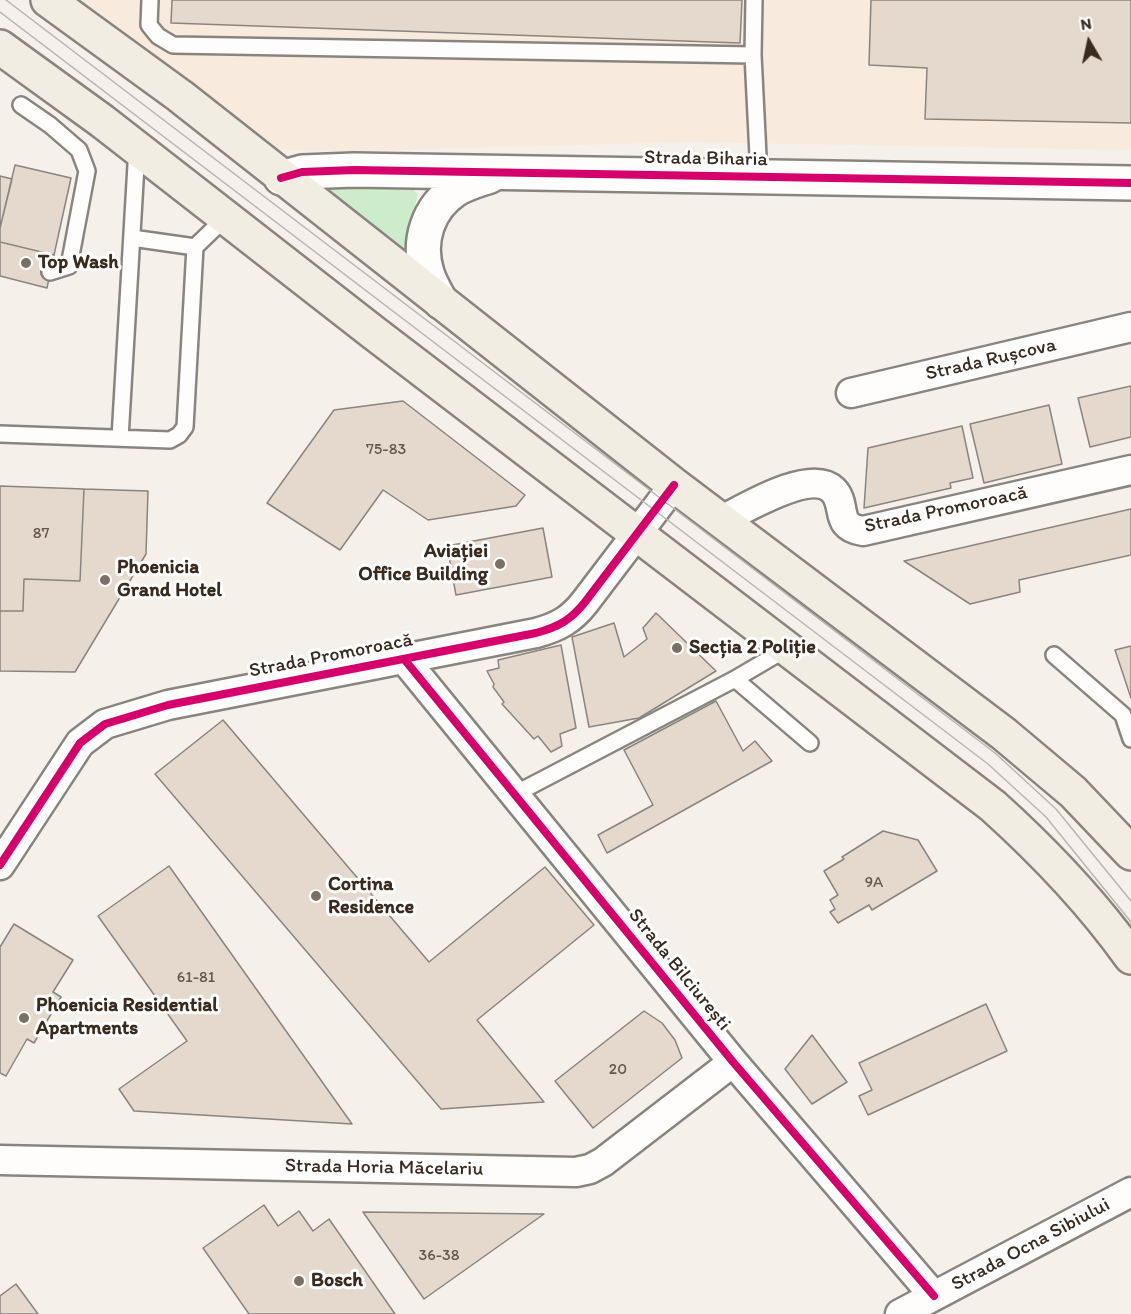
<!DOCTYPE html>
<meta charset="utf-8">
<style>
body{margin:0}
#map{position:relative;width:1131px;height:1314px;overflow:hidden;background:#f6f0ea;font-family:Itim,sans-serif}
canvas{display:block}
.north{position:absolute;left:1059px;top:12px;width:60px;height:60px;-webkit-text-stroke:4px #fff;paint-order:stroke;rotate:351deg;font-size:16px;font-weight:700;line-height:24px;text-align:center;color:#3b2a1e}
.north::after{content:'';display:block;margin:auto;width:21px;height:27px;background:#3b2a1e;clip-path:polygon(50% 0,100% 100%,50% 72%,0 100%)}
</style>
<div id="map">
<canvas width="1131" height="1314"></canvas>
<div class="north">N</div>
</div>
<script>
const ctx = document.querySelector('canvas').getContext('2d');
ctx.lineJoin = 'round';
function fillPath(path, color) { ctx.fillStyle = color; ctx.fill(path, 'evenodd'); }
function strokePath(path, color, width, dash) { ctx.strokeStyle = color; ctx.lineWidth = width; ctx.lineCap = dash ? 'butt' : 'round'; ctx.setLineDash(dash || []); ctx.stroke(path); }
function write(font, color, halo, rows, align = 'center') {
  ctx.font = font + ' Itim,sans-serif'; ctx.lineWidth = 6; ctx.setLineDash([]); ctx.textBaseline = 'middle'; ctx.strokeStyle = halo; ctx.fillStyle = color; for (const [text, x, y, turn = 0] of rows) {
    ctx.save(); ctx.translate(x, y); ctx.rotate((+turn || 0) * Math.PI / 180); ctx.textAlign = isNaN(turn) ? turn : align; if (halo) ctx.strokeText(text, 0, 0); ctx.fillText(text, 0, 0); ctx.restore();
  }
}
fillPath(new Path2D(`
 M80,0H1131V150L689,142L349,151L278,150Z`), '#f8eadc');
fillPath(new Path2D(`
 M336,183L409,186L418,194L403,252L330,192Z`), '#cceccb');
const building = new Path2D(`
 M172,0H742L740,43L171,23Z
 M871,0H1131V123L925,119L927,68L869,65Z
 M15,165L71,178L54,255L0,242V228Z
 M0,176L12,179L0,228Z
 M0,242L54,255L47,288L0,276Z
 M1131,386V437L1090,447L1078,398Z
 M403,401L525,495L516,506L428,520L383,490L340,550L267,503L334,410Z
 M1049,405L1062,464L984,483L970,424Z
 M962,426L973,478L950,483L951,488L864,508L868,448Z
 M0,486L84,489L80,581L24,579L23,611H0Z
 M84,489L148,491L146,554L75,672L0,671V611H23L24,579L80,581Z
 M1131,509V555L1019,580L1020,592L970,604L904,561Z
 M543,528L552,577L456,595L447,546Z
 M656,613L716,671L639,718L589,727L572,637L614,623L624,657L647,639L643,628Z
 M561,645L576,728L560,734L562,746L551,752L538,736L534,739L502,704L504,702L493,687L494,684L487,671L499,668L498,660Z
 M1131,646V698L1115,650Z
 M716,701L743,751L755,741L772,761L607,853L598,835L653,805L624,750Z
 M223,720L429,962L545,867L594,925L477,1020L544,1102L441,1109L155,774Z
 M883,831L918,840L937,871L872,910L869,905L838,923L830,912L835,909L830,900L838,895L824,871L844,859L842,857Z
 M169,866L352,1124L134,1111L119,1089L187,1041L98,916Z
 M14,924L73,960L53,992L61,997L34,1043L27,1039L6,1076L0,1073V947Z
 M986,1004L1007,1051L868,1115L859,1096L872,1090L859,1063Z
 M644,1011L662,1023L675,1040L682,1058L593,1128L555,1081Z
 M812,1035L847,1082L812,1104L785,1069Z
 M264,1205L278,1226L299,1211L313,1231L329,1219L395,1314H249L203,1248Z
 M363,1212L544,1214L424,1299Z
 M16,1284L38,1314H0V1296Z`);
fillPath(building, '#e5d9ce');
strokePath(building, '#8a847f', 1.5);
const service = new Path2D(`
 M150,0L149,25L158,36L173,45L753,55
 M754,0L753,55L759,176
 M21,105L50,125L79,150L87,171L69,266L50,272
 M132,238L195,247
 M0,434L170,440L179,435L185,427L195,247L225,218
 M120,438L137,148
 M1054,655L1123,715L1131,739
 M735,679L810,743
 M515,794L735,679L786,649`);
const minor = new Path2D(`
 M851,393L1131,327
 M722,520C744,509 811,468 833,490C848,505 833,527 863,531L1131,470
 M404,659L733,1062L934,1296
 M0,865L80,743L105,724L168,705L536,633C558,627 571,620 585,602L674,485
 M0,1160L576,1172L590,1169L603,1162L733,1062
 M900,1314L1131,1192`);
const tertiary = new Path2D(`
 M281,178L302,172L354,170L1131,183
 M441,302C436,293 430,283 427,273C417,241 428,208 455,190C466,183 478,180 490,176`);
const primary = new Path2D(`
 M48,0L180,96L674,485L1004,734L1073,792L1131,853
 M0,47L102,121L374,333L993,806C1044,852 1091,901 1131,957`);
strokePath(service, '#8a847f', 20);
strokePath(minor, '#8a847f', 33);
strokePath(tertiary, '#8a847f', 38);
strokePath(primary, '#8a847f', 38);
strokePath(service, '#fefdfc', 15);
strokePath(minor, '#fefdfc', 28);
strokePath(tertiary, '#fefdfc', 33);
strokePath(primary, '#f2ede3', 33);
strokePath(new Path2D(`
 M6,0L995,753L1056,809L1131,901
 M0,12L988,764L1046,817L1131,922`), '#b8b5b3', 1.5);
strokePath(new Path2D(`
 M281,178L302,172L354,170L1131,183
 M404,659L733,1062L934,1296
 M0,865L80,743L105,724L168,705L536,633C558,627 571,620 585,602L674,485`), '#d6006c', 8);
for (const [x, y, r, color] of [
 [26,263,6,"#7c6f65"],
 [500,564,6,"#7c6f65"],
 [105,580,6,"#7c6f65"],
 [677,648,6,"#7c6f65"],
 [316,896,6,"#7c6f65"],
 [24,1018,6,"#7c6f65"],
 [299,1281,6,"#7c6f65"]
]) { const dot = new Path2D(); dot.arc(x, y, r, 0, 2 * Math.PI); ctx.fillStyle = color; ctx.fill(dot); strokePath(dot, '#fff', 2); }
write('16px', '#66574b', null, [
 ["75-83",386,450],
 ["87",41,534],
 ["9A",874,883],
 ["61-81",196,978],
 ["20",618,1070],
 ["36-38",439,1256]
]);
write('20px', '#3b2a1e', '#fff', [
 ["Strada Biharia",706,159,1],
 ["Strada Rușcova",991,360,-13],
 ["Strada Promoroacă",946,510,-12],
 ["Strada Promoroacă",331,656,-11],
 ["Strada Bilciurești",679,970,51],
 ["Strada Horia Măcelariu",384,1168,1],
 ["Strada Ocna Sibiului",1031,1245,-28]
]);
write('bold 20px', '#3b2a1e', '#fff', [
 ["Top Wash",38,263],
 ["Aviației",488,552,"right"],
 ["Office Building",488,575,"right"],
 ["Phoenicia",117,568],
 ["Grand Hotel",117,591],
 ["Secția 2 Poliție",689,648],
 ["Cortina",328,885],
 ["Residence",328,908],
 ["Phoenicia Residential",36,1006],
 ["Apartments",36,1029],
 ["Bosch",311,1281]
], 'left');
</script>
